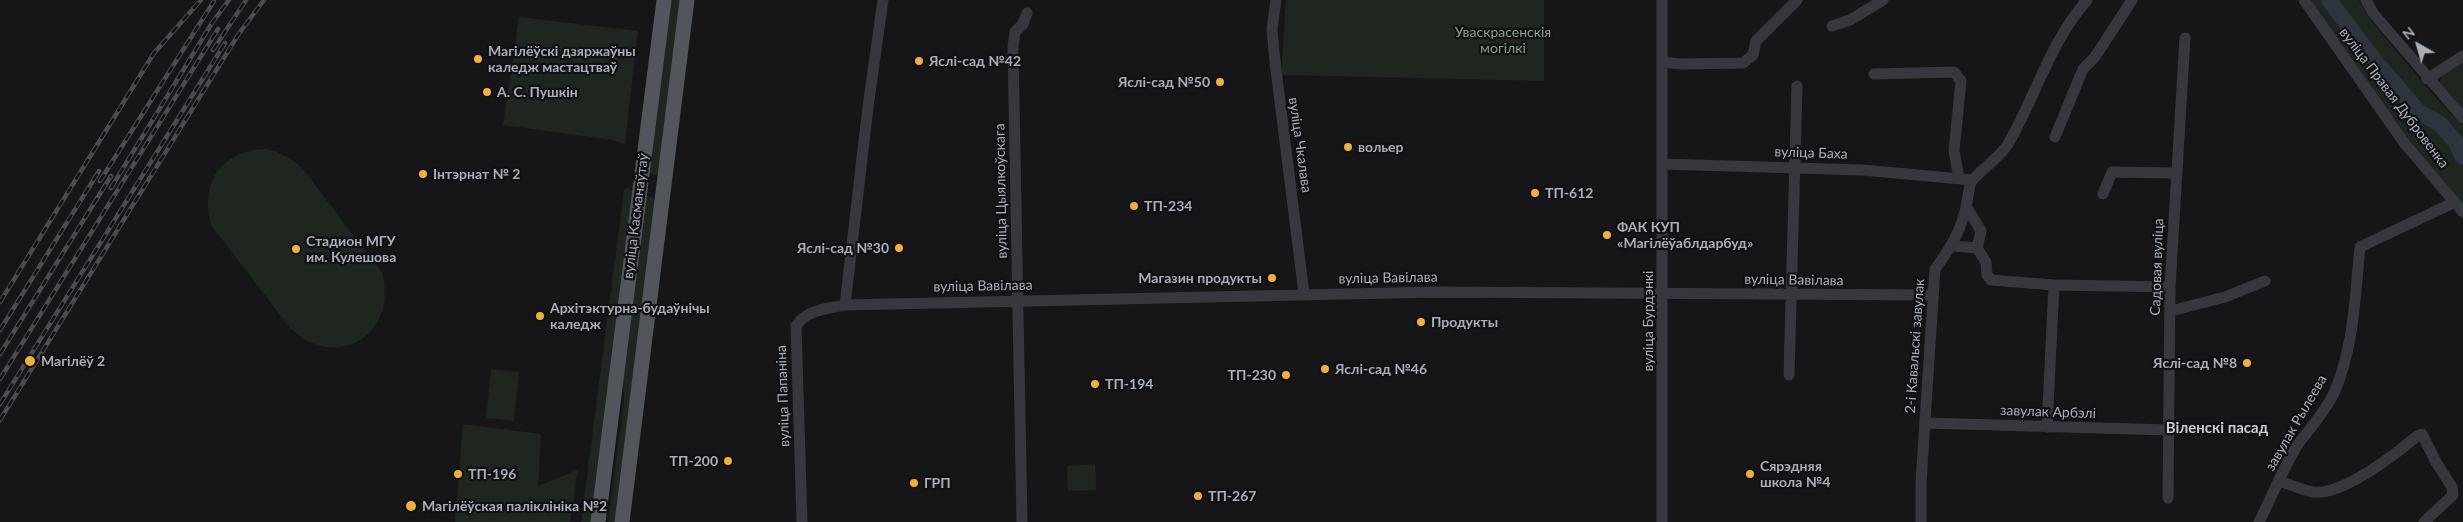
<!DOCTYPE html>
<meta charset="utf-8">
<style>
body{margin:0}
#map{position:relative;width:2463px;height:522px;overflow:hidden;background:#161618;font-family:Lato,sans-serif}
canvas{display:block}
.north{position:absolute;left:2393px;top:20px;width:50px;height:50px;-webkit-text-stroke:4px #111113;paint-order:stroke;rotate:322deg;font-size:14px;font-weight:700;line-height:20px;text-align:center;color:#a8adb8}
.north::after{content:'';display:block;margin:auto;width:18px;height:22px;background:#a8adb8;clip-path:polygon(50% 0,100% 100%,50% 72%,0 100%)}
</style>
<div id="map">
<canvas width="2463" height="522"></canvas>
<div class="north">N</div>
</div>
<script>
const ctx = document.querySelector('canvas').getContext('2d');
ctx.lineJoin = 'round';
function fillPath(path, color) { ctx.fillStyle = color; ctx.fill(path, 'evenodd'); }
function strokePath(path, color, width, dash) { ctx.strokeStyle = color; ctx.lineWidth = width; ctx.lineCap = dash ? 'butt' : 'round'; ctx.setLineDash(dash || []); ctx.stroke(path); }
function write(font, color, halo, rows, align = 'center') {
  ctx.font = font + ' Lato,sans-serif'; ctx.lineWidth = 4.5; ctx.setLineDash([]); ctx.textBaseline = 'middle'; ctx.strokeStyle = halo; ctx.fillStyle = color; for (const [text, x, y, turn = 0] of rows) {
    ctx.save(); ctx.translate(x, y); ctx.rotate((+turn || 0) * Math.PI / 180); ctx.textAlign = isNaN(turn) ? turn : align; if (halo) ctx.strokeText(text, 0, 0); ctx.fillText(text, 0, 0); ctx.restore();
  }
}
fillPath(new Path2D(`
 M671,0H681L659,172L657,175H653L649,171Z
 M1286,0H1544V81L1281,75Z
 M2309,0H2359L2370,20L2441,104L2463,125V205C2451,186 2434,173 2420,156C2382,105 2345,53 2309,0Z
 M519,17L638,31L625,144L612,140L503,125Z
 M2463,58V112L2439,86L2442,75Z
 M267,149C282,153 292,158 303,169L382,273C399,334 336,373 290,328L211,225C199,181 222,150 267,149Z
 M627,188L634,192L591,522H581L624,190Z
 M651,196L656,200L614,522H608L624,401L623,380L646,199Z
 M491,369L519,372L514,421L486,418Z
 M463,424L541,434L538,486L578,470L570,522H455Z
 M1095,464L1096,490L1068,491L1067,466Z`), '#1e261f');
strokePath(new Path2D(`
 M2329,0L2375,61L2419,112L2440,124L2455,141L2463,157`), '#2c353c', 16);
strokePath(new Path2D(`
 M1276,0L1272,29L1275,62L1304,294
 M1662,0V522
 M2304,0L2405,144L2463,212
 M2366,0L2373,13L2463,118
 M1832,26L1850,20L1883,0
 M1663,62L1681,64L1743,63L1753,55L1756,41L1797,0
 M1874,74L1954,72L1961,81L1954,151L1959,178
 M2427,79L2463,56
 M2055,137L2083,69L2095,57L2132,0
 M1662,164L1863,170L1972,180
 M2103,194L2112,172L2176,173
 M1966,206L1981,231L1977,248L1986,262L1987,275L1991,280L2054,285L2170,287
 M1953,246L1977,248
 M845,305L868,107L883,0
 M2171,311L2225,297L2265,281
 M1789,375L1797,86
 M1925,423L2170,430
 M2047,427L2054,285
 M2280,481C2291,485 2302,490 2313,492C2342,496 2396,454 2417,436L2422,434L2436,462L2452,487L2453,495L2424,522
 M2168,498L2170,287L2185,38
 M802,522L796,326C807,309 827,309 845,305L1436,292L1932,295
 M1022,522L1013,47L1015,32L1023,24L1027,13
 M1921,522V482L1935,269C1950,249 1960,232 1966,208C1968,199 1968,190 1971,182C1974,176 2001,156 2008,144C2036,96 2050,42 2087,0
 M2259,522C2271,499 2285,463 2299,443C2311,427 2325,412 2334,393C2354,347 2355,297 2360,247L2455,202`), '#37383d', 11);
strokePath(new Path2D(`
 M598,522L664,0
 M622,522L687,0`), '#53555c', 15);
const rail = new Path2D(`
 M213,50L246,0
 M100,181L214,1
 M111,188L212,23L229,0
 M0,302L154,53L201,0
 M0,330L99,171
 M0,354L111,176
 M0,379L218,29
 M0,404L225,43
 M0,420L238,35L264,0`);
strokePath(rail, '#4a4c52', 4.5);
strokePath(rail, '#111113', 2.5, [8]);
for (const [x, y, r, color] of [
 [478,59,5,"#f2b134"],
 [919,61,5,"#f2b134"],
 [1220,82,5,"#f2b134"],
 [487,92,5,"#f2b134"],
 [1348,147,5,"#f2b134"],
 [423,174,5,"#f2b134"],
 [1535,193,5,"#f2b134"],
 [1134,206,5,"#f2b134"],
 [1607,235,5,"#f2b134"],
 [899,248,5,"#f2b134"],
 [296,249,5,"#f2b134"],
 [1272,278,5,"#f2b134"],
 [540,316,5,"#f2b134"],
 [1421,322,5,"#f2b134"],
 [30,361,6,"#f2b134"],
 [2247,363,5,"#f2b134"],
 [1325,369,5,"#f2b134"],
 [1286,375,5,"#f2b134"],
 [1095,384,5,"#f2b134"],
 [728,461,5,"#f2b134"],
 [458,474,5,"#f2b134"],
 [1750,474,5,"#f2b134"],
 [914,483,5,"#f2b134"],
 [1198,496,5,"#f2b134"],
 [411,506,6,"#f2b134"]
]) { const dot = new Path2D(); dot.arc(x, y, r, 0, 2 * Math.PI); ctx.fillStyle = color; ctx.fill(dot); strokePath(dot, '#111113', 2); }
write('14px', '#7fa381', '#111113', [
 ["Уваскрасенскія",1503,32],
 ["могілкі",1503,48]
]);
write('bold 14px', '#a8adb8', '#111113', [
 ["Магілёўскі дзяржаўны",488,51],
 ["каледж мастацтваў",488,67],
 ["Яслі-сад №42",929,61],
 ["Яслі-сад №50",1210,82,"right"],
 ["А. С. Пушкін",497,92],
 ["вольер",1358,147],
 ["Інтэрнат № 2",433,174],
 ["ТП-612",1545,193],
 ["ТП-234",1144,206],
 ["ФАК КУП",1617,227],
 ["«Магілёўаблдарбуд»",1617,243],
 ["Стадион МГУ",306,241],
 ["им. Кулешова",306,257],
 ["Яслі-сад №30",889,248,"right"],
 ["Магазин продукты",1262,278,"right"],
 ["Архітэктурна-будаўнічы",550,308],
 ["каледж",550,324],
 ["Продукты",1431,322],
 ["Магілёў 2",41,361],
 ["Яслі-сад №8",2237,363,"right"],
 ["Яслі-сад №46",1335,369],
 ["ТП-230",1276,375,"right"],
 ["ТП-194",1105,384],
 ["ТП-200",718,461,"right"],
 ["Сярэдняя",1760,466],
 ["школа №4",1760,482],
 ["ТП-196",468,474],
 ["ГРП",924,483],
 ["ТП-267",1208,496],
 ["Магілёўская паліклініка №2",422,506]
], 'left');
write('14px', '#a8adb8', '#111113', [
 ["вуліца Правая Дубровенка",2394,98,53],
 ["вуліца Чкалава",1300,145,82],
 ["вуліца Баха",1811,153,2],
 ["вуліца Цыялкоўскага",1001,191,-91],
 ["вуліца Касманаўтаў",636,216,-83],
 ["Садовая вуліца",2157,267,-88],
 ["вуліца Вавілава",1388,278,-1],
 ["вуліца Вавілава",1794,280,1],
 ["вуліца Вавілава",983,286,-1],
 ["вуліца Бурдэнкі",1648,321,-90],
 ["2-і Кавальскі завулак",1915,346,-86],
 ["вуліца Папаніна",783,396,-92],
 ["завулак Арбэлі",2048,412,2],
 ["завулак Рылеева",2296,423,-60]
]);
write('bold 15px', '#c9ccd4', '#111113', [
 ["Віленскі пасад",2217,428]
]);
</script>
